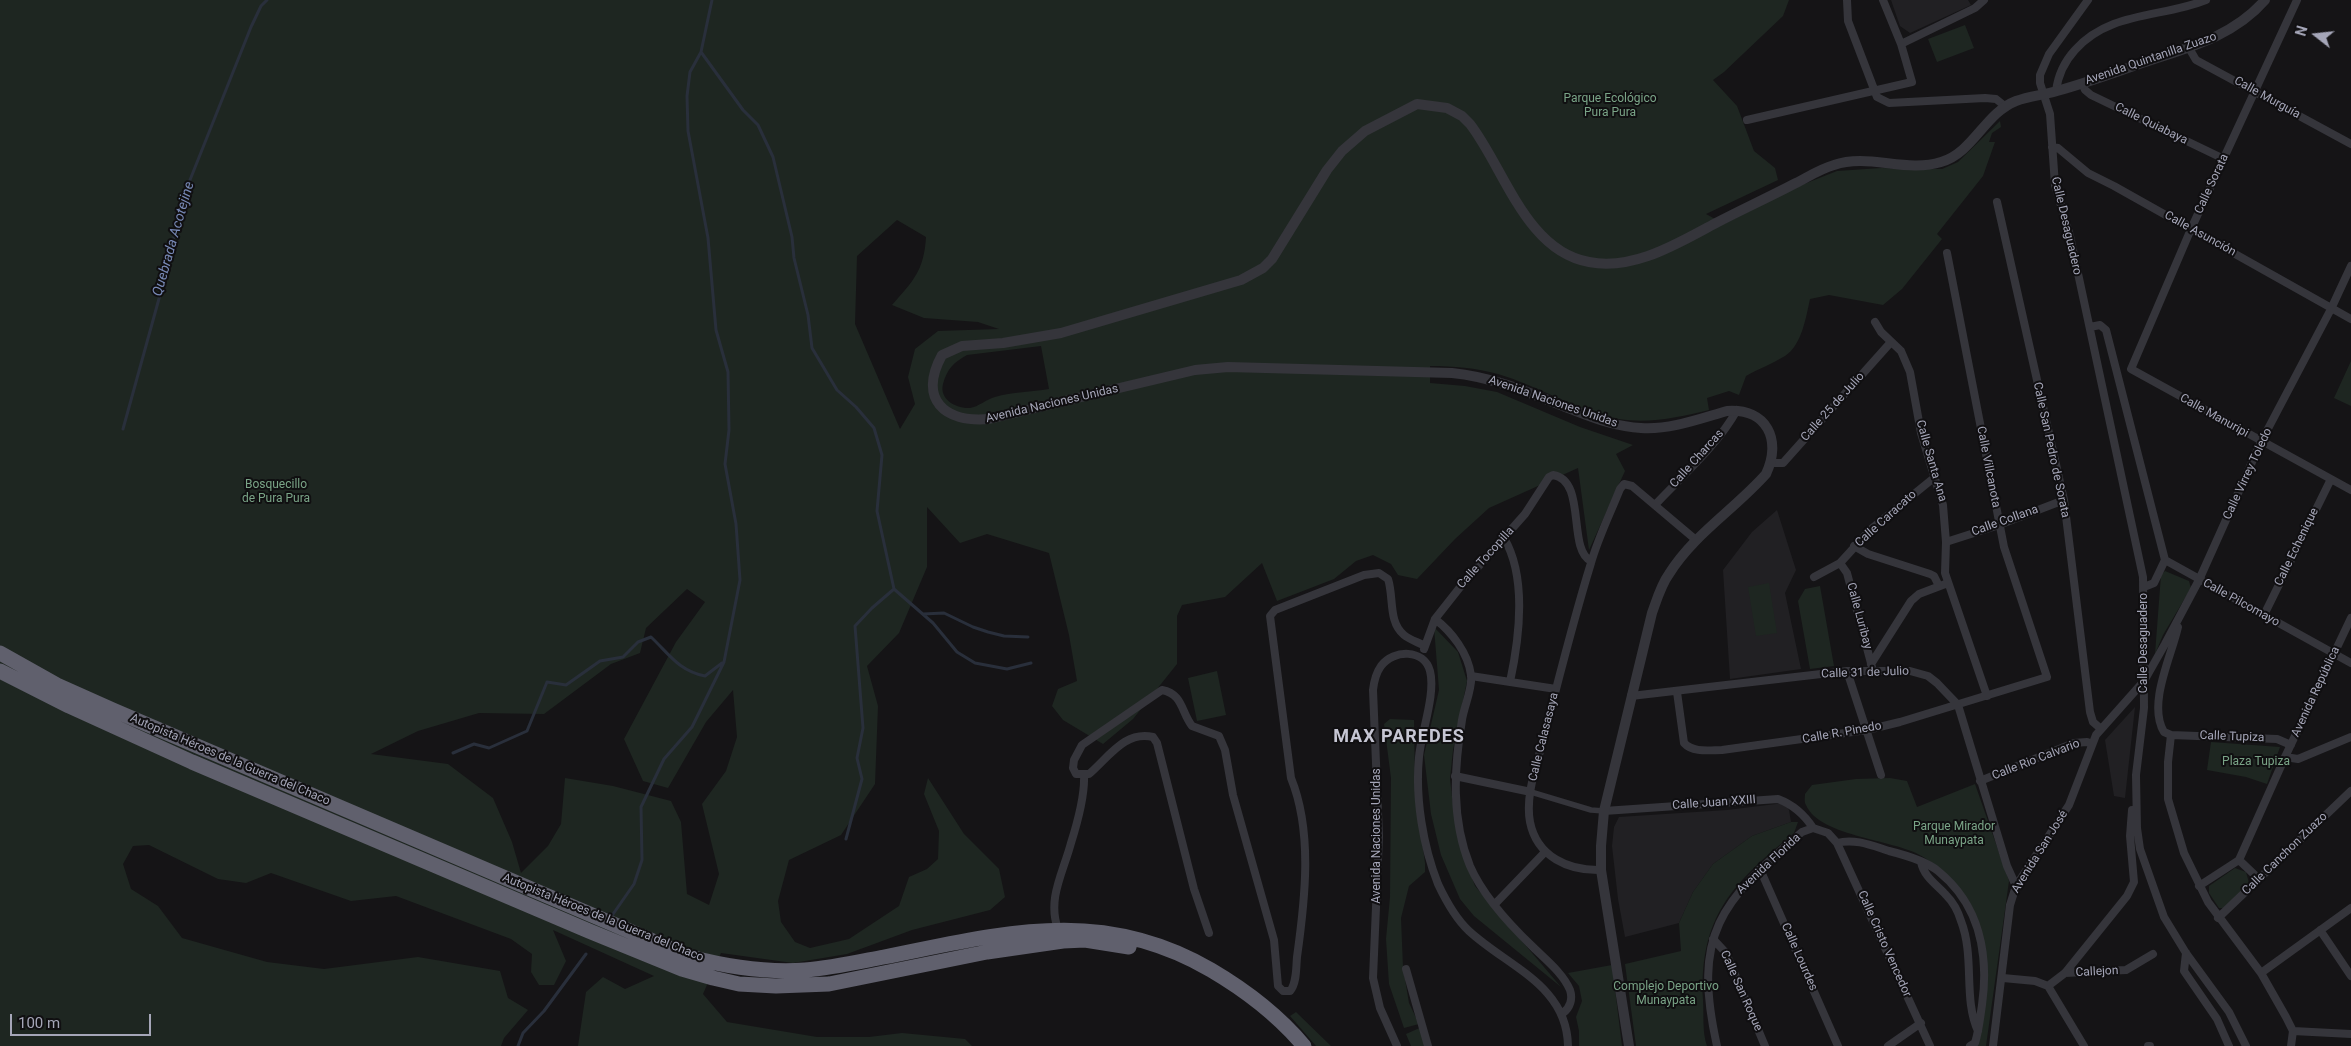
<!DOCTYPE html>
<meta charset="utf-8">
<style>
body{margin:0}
#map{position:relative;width:2351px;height:1046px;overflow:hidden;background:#151416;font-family:Roboto,sans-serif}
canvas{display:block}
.north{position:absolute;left:2291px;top:10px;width:50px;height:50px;-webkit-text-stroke:4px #100f11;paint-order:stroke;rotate:286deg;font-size:14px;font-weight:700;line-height:20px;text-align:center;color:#a5a6b8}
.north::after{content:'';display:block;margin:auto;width:18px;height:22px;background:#a5a6b8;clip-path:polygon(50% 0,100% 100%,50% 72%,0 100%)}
.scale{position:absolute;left:10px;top:1014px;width:141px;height:22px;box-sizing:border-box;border:2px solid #a5a6b8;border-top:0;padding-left:6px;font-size:15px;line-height:18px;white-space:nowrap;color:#a5a6b8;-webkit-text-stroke:4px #100f11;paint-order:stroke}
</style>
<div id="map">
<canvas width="2351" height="1046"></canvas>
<div class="north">N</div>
<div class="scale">100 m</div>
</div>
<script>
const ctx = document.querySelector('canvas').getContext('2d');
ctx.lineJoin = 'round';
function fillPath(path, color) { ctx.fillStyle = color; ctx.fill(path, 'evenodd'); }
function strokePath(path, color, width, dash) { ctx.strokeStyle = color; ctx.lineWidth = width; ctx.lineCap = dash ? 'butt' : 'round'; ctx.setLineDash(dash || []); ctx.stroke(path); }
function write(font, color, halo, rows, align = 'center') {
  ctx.font = font + ' Roboto,sans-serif'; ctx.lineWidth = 4; ctx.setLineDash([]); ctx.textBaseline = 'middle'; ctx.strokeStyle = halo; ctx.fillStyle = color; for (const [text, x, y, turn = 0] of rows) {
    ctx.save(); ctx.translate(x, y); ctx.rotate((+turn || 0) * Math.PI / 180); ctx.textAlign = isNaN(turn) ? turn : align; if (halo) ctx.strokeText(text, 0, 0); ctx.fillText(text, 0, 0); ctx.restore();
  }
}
fillPath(new Path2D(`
 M1891,0H1968L1971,5L1910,33L1900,26Z
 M1777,510L1796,570L1785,593L1801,669L1730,679L1723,570L1752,532Z
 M2135,707L2125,798L2114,796L2105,740Z
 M1784,803L1789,810L1791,822L1752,836L1713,864L1693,892L1679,923L1625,937L1618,899L1612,846L1614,827L1619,817L1727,810Z`), '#212023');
fillPath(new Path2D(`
 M0,0H1789L1783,16L1724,72L1713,80L1737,106L1754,151L1775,168L1778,180L1706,214L1724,224L1794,188L1837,171L1881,168L1942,169L1958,162L2000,121L2001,127L1992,133L1989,142H1995L1983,176L1937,234L1942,239L1902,289L1883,305L1829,295L1810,299C1806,317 1802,345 1785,356C1772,364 1758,369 1746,376L1739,395L1729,391L1707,398L1709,410C1680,417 1650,424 1619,419C1577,411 1539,386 1498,374C1476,368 1453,366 1430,366V383L1465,386L1497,392L1580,427L1633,445L1616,454L1625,471L1589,550L1578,468L1489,508L1455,539L1417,579L1398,575L1391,564L1373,555L1356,561L1334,579L1277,601L1262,563L1225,597L1182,605L1177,616V664L1133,719L1103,744L1063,720L1052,706L1058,689L1077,681L1069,635L1049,553L987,534L960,543L927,507V567L899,633L867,666L878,706L875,784L841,835L789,860L778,901L781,922L795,942L810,948L849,939L899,906L909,877L927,869L938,859L939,831L924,794L928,778L964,834L999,869L1005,897L990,910L912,930L847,954L793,963L721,953L703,994L727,1022L817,1037H869L902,1033L965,1039L972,1046H578L586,992L603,977L625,989L654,976L553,930L566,961L554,985H539L531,972L532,954L511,939L396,896L351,901L271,873L246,883L218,879L149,845L133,846L123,864L131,889L158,906L182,938L267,962L324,969L418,957L500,971L508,998L528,1010L504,1038L501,1046H0ZM897,220L926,237C924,271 913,281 892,305L924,318L978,322L999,329L938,331L915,349L908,377L915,404L900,429L855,324L857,256ZM1041,346L1049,389C1032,392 1012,392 995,397C987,399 978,407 970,408C956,409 939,399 943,384C947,369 954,362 967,355ZM687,589L705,602L676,642L624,739L643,781L668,788L706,722L733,690L737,737L726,771L702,804L719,874L709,905L687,894L681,822L671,801L613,786L565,778L561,824L548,846L521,873L512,842L493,798L448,764L371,754L418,731L479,713L544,714L611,664L640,653L646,628Z
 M1965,25L1974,48L1937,62L1928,39Z
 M2351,361V406L2334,398Z
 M2165,571L2189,581L2191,588L2163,635L2155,654L2161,575Z
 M1769,583L1777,633L1756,636L1748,587Z
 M1820,586L1834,666L1810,669L1798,601L1805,589Z
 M1434,627L1458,652L1467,681L1453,750L1450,779L1455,822L1465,859L1475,886L1561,987L1474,916L1460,899L1441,855L1431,814L1424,755L1439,690Z
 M1217,671L1226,715L1197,721L1188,678Z
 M1390,719L1414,720L1415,785L1425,863V872L1409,886L1401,918L1403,967L1409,1003L1419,1024L1404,1028L1389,984L1386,939L1390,897L1391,778L1384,724Z
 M2211,742L2280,747L2267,784L2246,777L2207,770Z
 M1890,778L1907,781L1917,807L1975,784L2009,881L1986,1046H1978C1981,1005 1984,965 1973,925C1971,919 1970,912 1968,907C1960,892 1939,868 1925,858C1898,839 1820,838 1806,805C1804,802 1805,797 1805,794L1812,785L1856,779Z
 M1791,822H1798L1794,833C1733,883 1699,916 1703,1000C1704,1014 1702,1032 1707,1046H1636L1625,964L1681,951L1679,923L1693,892L1713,864L1752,836Z
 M2235,868L2246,872L2249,883L2225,908H2219L2209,893V886Z
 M1612,965L1622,1046H1579V1031L1576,1017L1582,1001L1579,986L1568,973Z
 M1296,1012L1331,1046H1316L1290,1016Z
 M1424,1026L1428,1046H1411L1406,1034Z`), '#1e2621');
strokePath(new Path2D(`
 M701,52L743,110L758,125L773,157L792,237L794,258L808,315L812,348L837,390L856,407L874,428L882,455L877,511L894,589L933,623L957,652L975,663L1007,669L1031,663
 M123,429L160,295L184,195L251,27L261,6L267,0
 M923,614L944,613L973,627L988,632L1004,636L1028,637
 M453,753L474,744L489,748L527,731L547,682L566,685L600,661L623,657L638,642L651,637C669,654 679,671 705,676L722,663
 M846,839L862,779L857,758L863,728L855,626L872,608L894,589
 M611,917L634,884L642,860L641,807L664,759L692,727L724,662L740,580L736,524L725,464L729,430L728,372L716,330L708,238L688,131L687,96L690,72L701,52L712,0
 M518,1046L523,1033L544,1011L586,954`), '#292f3b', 3);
strokePath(new Path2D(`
 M1531,792L1591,810L1604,811`), '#35353b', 5.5);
strokePath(new Path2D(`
 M1847,0L1848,21L1877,97L1889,103L1985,98L1996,99L2006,107
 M2088,0L2049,54L2040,75V83L2050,114L2055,185L2070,236L2143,577L2144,708L2136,775L2137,828L2140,849L2164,917L2186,953L2229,1012L2246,1046
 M2297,0L2191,229L2131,369L2351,490
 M1901,44L1975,8L1984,0
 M2189,48L2196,60L2351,144
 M2082,83L2085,90L2091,95L2224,159
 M2056,91C2058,75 2064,62 2075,50C2110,11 2161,18 2206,0
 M1747,120L1912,82L1901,44L1883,0
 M2052,147L2058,148L2088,173L2114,186L2351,319
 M1997,202L2064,500L2090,712L2093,722L2100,728
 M1875,322L1881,332L1901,351L1910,372L1921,433L1943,505L1946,542L1945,573L1987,696
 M2090,327L2100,325L2106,330L2165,560
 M1771,463H1783L1891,342
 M1655,505C1683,475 1717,446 1737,410
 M1504,538C1527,577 1519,640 1510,682
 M1946,542L1999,525L2064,500
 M1854,546L1868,554L1930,574L1934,576L1939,586
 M2165,560L2351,663
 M1840,563L1847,573L1872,667
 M1814,577L1840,563L1871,529L1935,477
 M2144,587L2154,583L2165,560
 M2264,615L2331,479
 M1435,619C1452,632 1468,653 1471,675C1473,688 1464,706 1462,720C1454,768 1451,819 1470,866C1483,896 1509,924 1533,947C1545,959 1563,973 1570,990C1573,999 1570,1008 1563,1013
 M2176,625L2178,627C2172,655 2147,704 2164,732L2171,735L2277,739L2291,745
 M1424,649L1435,619L1461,586L1525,514L1549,477L1553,475C1587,480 1567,550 1591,561
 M1871,664L1911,601L1919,594L1948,583
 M1847,671L1881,775
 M1471,676L1556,689
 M1677,692L1684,743C1693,753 1710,750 1722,750L1867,730L1900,722L2047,677L2004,547L1947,253
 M1631,696L1847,671H1910L1928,676L1937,683L1958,705L2007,866L2016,886
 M2171,735L2168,762V799L2184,853L2208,902L2261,973L2286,1017L2293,1031L2291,1046
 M2285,757L2298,759L2351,737
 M1455,776L1531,792
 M1980,781L2074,743L2087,742L2092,744
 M1604,811L1778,799C1794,805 1804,814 1813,828
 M1837,843C1855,838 1873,846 1889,851C1905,855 1926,861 1938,871C1980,905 1989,955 1982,1005C1980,1018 1979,1030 1975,1043L1970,1046
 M2239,860L2259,879
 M1921,862C1924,877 1936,884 1946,895C1953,902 1958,911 1961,921C1975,957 1963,999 1978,1031
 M1760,869L1838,1046
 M1601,870C1569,871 1537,857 1530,822C1525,795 1537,765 1543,740C1558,681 1573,621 1591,563C1598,538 1610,514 1620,489L1624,484L1632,486L1696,540
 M2199,886L2239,860L2285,757L2351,618
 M1495,904L1545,852
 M2218,918L2351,791
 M1058,929C1047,899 1063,873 1071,843C1077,824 1085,795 1084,775
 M2320,930L2351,976
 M1209,933L1194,889L1157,743L1153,737C1125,730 1108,758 1089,774H1076L1073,768L1074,760L1082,745L1162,690C1183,694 1181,712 1192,726L1219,736L1225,750L1233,795L1274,940L1278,986L1283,991H1290C1297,983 1296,967 1297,957C1305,900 1313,832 1291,778L1270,616L1275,610L1364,575L1379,573L1388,579C1394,597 1388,622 1404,635C1410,640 1418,642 1425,646
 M1713,939L1726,953L1765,1046
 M2186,953L2184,971L2217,1019L2229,1046
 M1406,969L1428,1046
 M2065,973L2126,970L2153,954
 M2261,973L2351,908
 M2003,978L2035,981L2048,986L2084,1046
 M2048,986L2065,973L2127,896L2134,882L2130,836L2132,810
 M2293,1031L2351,1034
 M1397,1046L1380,1008L1373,978L1379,836L1373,690C1374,681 1376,673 1381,666C1394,649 1424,649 1430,671C1436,694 1421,733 1419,757C1415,798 1423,846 1438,884C1446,901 1455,918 1469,931C1508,967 1567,985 1568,1046
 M1717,1046C1692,934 1720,902 1802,832L1813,828L1828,833L1837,843L1930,1046
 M1888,1046L1921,1023
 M1993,1046L2010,905L2016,886L2069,805L2096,735L2144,681L2165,644L2199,580L2261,442L2331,309L2351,266
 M2148,1046H2150`), '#35353b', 8);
strokePath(new Path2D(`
 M1629,1046L1601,870V846L1604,811L1652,613C1657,599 1661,585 1669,574C1694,534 1735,509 1766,474C1782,440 1767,408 1727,411C1699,419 1670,430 1641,428C1615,427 1592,417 1568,408C1530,393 1493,377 1452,373L1228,367L1195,370L989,419C944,423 918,399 942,355L962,346L1003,343L1061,333L1241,280L1263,268L1272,259L1327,170L1342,151L1365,131L1417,104L1447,108L1462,116L1470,124C1504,168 1526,251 1589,262C1634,271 1678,243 1716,223C1743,209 1769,197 1796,183C1808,177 1820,169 1834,165C1868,153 1906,173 1941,162C1973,153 1985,113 2016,101C2029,96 2044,95 2057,91C2086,83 2114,73 2142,63C2187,48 2233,37 2265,0`), '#35353b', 10);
strokePath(new Path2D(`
 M0,653L57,685L113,710L690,957C728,967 765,973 805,970C832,968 858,962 884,957C1001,934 1100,905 1211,970C1245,990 1278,1015 1304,1046
 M0,671L69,706L192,762L589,931L682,969L713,978L739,984L776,986L829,984L987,952L1063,941L1085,940L1129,947`), '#60606d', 15);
write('12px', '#a5a6b8', '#100f11', [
 ["Avenida Quintanilla Zuazo",2151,59,-19],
 ["Calle Murguía",2267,98,29],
 ["Calle Quiabaya",2151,124,26],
 ["Calle Sorata",2212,184,-65],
 ["Calle Desaguadero",2066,226,77],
 ["Calle Asunción",2200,234,29],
 ["Avenida Naciones Unidas",1553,402,19],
 ["Avenida Naciones Unidas",1052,404,-13],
 ["Calle 25 de Julio",1833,407,-48],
 ["Calle Manuripi",2214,416,29],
 ["Calle San Pedro de Sorata",2051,450,78],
 ["Calle Charcas",1697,459,-48],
 ["Calle Santa Ana",1931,461,74],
 ["Calle Villcanota",1988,467,79],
 ["Calle Virrey Toledo",2248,474,-65],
 ["Calle Caracato",1886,519,-42],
 ["Calle Collana",2005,521,-20],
 ["Calle Echenique",2297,547,-64],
 ["Calle Tocopilla",1486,558,-48],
 ["Calle Pilcomayo",2241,603,29],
 ["Calle Luribay",1859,616,75],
 ["Calle Desaguadero",2144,643,-90],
 ["Calle 31 de Julio",1865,673,-2],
 ["Avenida República",2316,692,-65],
 ["Calle R. Pinedo",1842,733,-10],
 ["Calle Calasasaya",1544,737,-76],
 ["Calle Tupiza",2232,737,2],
 ["Autopista Héroes de la Guerra del Chaco",230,760,23],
 ["Calle Rio Calvario",2036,760,-21],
 ["Calle Juan XXIII",1714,803,-4],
 ["Avenida Naciones Unidas",1377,836,-90],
 ["Avenida San José",2040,852,-58],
 ["Calle Canchon Zuazo",2285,854,-44],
 ["Avenida Florida",1769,864,-43],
 ["Autopista Héroes de la Guerra del Chaco",603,918,22],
 ["Calle Cristo Vencedor",1884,944,66],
 ["Calle Lourdes",1799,957,66],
 ["Callejon",2097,972,-3],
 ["Calle San Roque",1741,991,66]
]);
write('12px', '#7aa487', '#100f11', [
 ["Parque Ecológico",1610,99],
 ["Pura Pura",1610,113],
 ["Bosquecillo",276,485],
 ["de Pura Pura",276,499],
 ["Plaza Tupiza",2256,762],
 ["Parque Mirador",1954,827],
 ["Munaypata",1954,841],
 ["Complejo Deportivo",1666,987],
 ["Munaypata",1666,1001]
]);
write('italic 14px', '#7889b6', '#100f11', [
 ["Quebrada Acotejine",174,239,-74]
]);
ctx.letterSpacing = '1px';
write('bold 18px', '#c6c6d3', '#100f11', [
 ["MAX PAREDES",1399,737]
]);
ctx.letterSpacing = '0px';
</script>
